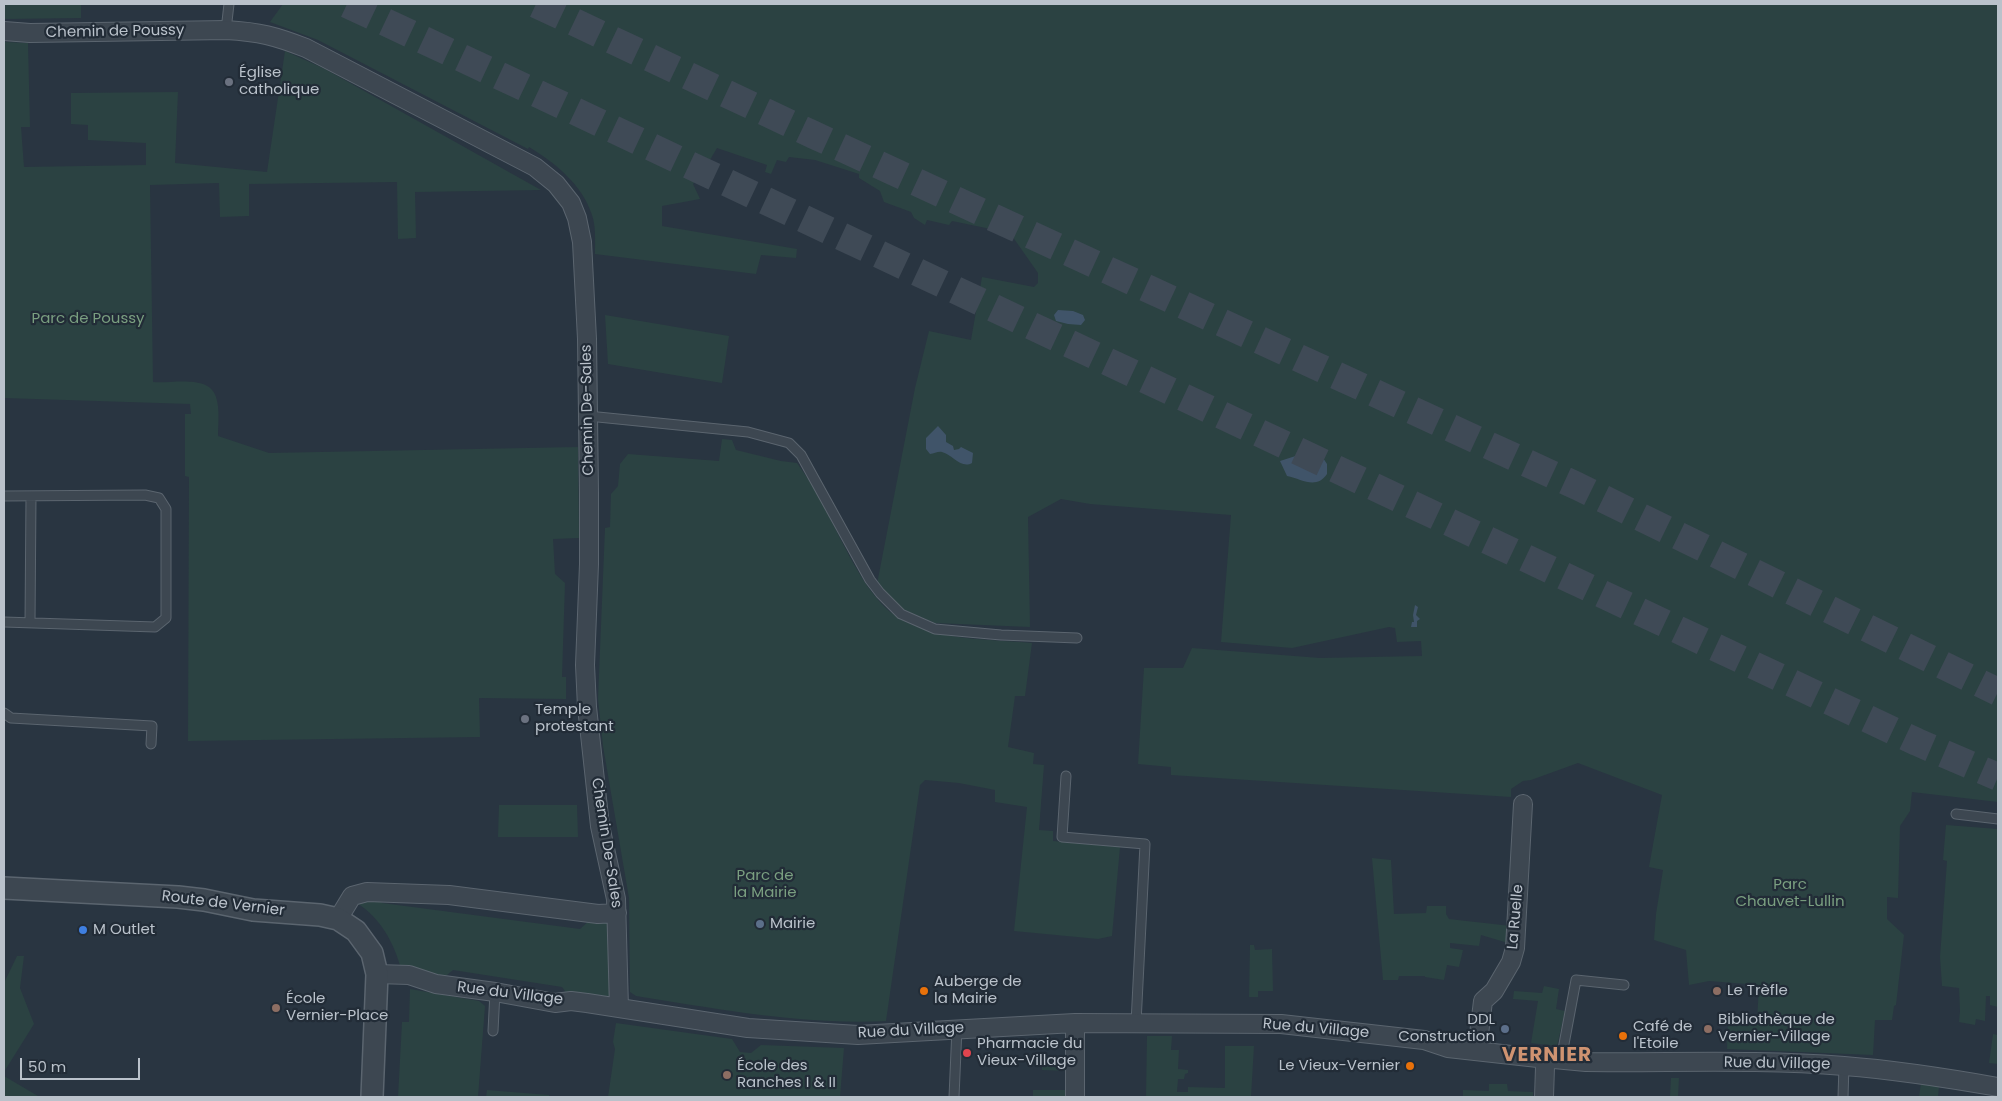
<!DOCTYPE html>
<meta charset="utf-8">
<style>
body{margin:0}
#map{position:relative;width:2002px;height:1101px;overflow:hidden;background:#293541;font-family:Poppins,sans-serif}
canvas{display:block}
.frame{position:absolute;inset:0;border:5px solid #bac2cb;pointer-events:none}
.scale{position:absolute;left:20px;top:1058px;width:120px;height:22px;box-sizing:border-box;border:2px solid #bac2cb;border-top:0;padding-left:6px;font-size:15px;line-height:18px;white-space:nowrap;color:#bac2cb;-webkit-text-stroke:4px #222c37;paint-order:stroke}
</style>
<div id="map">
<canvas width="2002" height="1101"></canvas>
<div class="frame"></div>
<div class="scale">50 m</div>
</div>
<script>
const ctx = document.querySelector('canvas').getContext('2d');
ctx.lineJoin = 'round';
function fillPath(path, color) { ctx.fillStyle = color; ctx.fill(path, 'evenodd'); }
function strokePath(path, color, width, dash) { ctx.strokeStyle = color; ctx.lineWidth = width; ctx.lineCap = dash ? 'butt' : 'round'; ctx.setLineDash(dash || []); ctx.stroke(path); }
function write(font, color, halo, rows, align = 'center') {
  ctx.font = font + ' Poppins,sans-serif'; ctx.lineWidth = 4.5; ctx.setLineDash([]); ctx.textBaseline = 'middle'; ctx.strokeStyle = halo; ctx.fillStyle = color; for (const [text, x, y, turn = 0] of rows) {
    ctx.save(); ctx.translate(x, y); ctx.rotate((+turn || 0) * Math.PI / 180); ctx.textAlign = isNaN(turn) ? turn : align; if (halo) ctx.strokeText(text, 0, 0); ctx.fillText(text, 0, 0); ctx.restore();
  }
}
fillPath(new Path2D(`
 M4,4H81V18L4,19Z
 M283,4H1998V802L1912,792L1910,811L1900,826L1898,898L1887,897V919L1904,935L1896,1005L1894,1006L1892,1020H1875L1873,1055L1727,1049L1728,1020L1757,1021L1759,985L1709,981L1689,985L1686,950L1654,940L1656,914L1663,870L1649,867L1662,795L1578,763L1531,780L1523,781L1511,789V797L1171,775V767L1138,764L1144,668H1183L1192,648L1320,658L1422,656L1421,641L1397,642L1395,628L1389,627L1292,648L1221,642L1231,515L1090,504L1061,499L1028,517L1030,627L935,623L902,609L882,592L877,584L915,388L929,331L971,340L982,277L1034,287L1038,283V273L1010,233L952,221L949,225L927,220L925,225L914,218L911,212L884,202L880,191L859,178V174L815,160L789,157L786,162L777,160L771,174L765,172L767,165L717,148L707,165L693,184L700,199L662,206V226L797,249L796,258L761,255L756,274L595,254C595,242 596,226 592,215C582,184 555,163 529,147L528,149L318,40L270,22Z
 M4,42L28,43L30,127H21L24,167L146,165V143L88,140V125L71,124V93L178,92L175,163L267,172L285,51L325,69L541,190L415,192L416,238L398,239L397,182L249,184V216L220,217L219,183L150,185L153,382C171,384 209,374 216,397C220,409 218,424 218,436L269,453L578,447L579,538L553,539L555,574L565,583L562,677H566V699L479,698L480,737L188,741L189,477L185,476V414H191L190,404L4,398Z
 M605,315L729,336L722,383L608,364Z
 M722,439L732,440L736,450L781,461L797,463C804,473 812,484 818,495C838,531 858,583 889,611C900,620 916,627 930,631C959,640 1001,640 1032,643L1025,696H1015L1008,747L1034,753L1033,764L1044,765L1039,830L1053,831V841L1120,847L1112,936L1098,939L1014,931L1027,807L995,802V790L959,783L925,780L920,785L886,1021C801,1025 719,1009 636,996L630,992L629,898L603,746L598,699L605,528L610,527L611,494L618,486L620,464L628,454L719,461Z
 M499,805H577L578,837H498Z
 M1946,825L1998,829V1007L1990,1005V996H1986L1985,1021L1976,1019L1975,1025L1959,1022L1960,1011L1959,988L1942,986L1940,957L1947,861L1943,860Z
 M1372,858L1391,860L1394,914L1426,913L1427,906H1446V914L1449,919L1511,926L1508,943L1481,935L1479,946L1450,943V948L1463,950L1459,967L1447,965L1444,980L1425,977V976H1399L1398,980H1383Z
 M381,898L382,903L580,929L591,919L604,920L610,923V949H608L610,994L606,999L560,996L565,991L562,987L453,970L441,980L401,969C394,942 380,918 357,903L360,901Z
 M1250,945H1254L1255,950L1272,949L1273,991H1258V997H1249Z
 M17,956H24L20,988L34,1024L4,1072V983Z
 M1544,986L1559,989L1556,1009L1565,1011L1557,1046L1531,1043L1538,1001L1513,999L1514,991L1542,993Z
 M410,989L479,1001L485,1006L478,1097H398L402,1022H409Z
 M616,1023L732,1039L740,1052L751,1053L761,1045L844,1048L840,1097H608L615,1049L613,1042Z
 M1993,1034L1998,1035V1064L1989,1063Z
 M1147,1036H1172L1171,1050H1179L1178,1069L1188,1070V1073L1185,1074L1184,1079H1178L1177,1092H1188V1087L1225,1088V1046H1254L1251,1097H1146Z
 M1042,1060L1068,1061V1071L1042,1070Z
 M4,1076L38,1096L37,1097H4Z
 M1671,1078H1679L1678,1097H1670Z
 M1921,1083L1939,1086L1938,1097H1919Z
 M1489,1084H1507L1508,1091L1533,1092V1097H1463V1090L1489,1091Z
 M487,1090L549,1095V1097H486Z
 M1033,1090H1066V1097H1033Z`), '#2b4242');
fillPath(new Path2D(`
 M1058,310L1073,311L1083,315L1085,320L1081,325L1068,324L1056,321L1054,315Z
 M938,426L946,435V442L953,446L954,450L959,449L961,447L973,453L972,463C961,469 953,455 942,452C938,451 934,454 930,454L926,449V438Z
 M1308,452L1321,455L1327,464V474C1316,490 1302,479 1287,476L1280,461Z
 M1415,605L1418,607L1416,615L1420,619L1417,621V627H1411L1412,622H1414L1413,615Z`), '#405469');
strokePath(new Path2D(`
 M347,4L1917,742L1998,777
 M536,4L814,135L1577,486L1998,692`), '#3f4a56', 28, [28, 14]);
const service = new Path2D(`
 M226,30L229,4
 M588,416L748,432L789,443L801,455L870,580L880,593L901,614L935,629L1001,635L1077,638
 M4,496L145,495L159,498L166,509V618L155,627L4,622
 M30,623L31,496
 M4,713L11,718L152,726L151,744
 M1066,776L1062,837L1145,844L1136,1023
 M1956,814L1998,819
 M493,1031L495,992
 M1561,1060L1576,980L1624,985
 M954,1097L957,1028
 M1843,1097L1844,1066`);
const minor = new Path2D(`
 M4,31L30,33L226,30C260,32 275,36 306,48L535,167L556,184L571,203L577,218L582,242L587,339L589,493V564L585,665L587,707L600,826L616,899L619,1008
 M338,919L352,896L367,892L449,895L598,914L617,913
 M377,974L409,975L436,984L495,992L555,1003L571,1001L587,1003L748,1028L858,1035L1075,1023L1281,1024L1424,1040L1448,1048L1538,1058
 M1477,1051L1483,1001L1494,991L1511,962L1515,948L1523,804
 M1554,1059L1586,1062C1672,1063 1758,1059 1844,1066C1896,1070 1947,1078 1998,1087
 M1075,1097V1023
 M1544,1097L1545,1067`);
const tertiary = new Path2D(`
 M4,888L178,897L204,900L253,910L320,915L338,919L356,931L372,953L377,974L372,1097`);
strokePath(service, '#5b656f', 11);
strokePath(minor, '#5b656f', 20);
strokePath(tertiary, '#5b656f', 24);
strokePath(service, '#3d4751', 9);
strokePath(minor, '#3d4751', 18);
strokePath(tertiary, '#3d4751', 21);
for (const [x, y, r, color] of [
 [229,82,5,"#6b7280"],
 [525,719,5,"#6b7280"],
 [760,924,5,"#5c6f8a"],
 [83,930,5,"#3f7fe0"],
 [924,991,5,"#e8710a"],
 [1717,991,5,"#8d6e63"],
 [276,1008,5,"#8d6e63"],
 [1505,1029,5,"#5c6f8a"],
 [1708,1029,5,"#8d6e63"],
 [1623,1036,5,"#e8710a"],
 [967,1053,5,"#e0444e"],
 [1410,1066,5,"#e8710a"],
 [727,1075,5,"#8d6e63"]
]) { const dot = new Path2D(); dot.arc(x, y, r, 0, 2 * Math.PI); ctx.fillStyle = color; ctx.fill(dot); strokePath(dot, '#222c37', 2); }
write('15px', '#bac2cb', '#222c37', [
 ["Chemin de Poussy",115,32,-1],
 ["Chemin De-Sales",588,410,-91],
 ["Chemin De-Sales",606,843,81],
 ["Route de Vernier",223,904,7],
 ["La Ruelle",1516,917,-85],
 ["Rue du Village",510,994,7],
 ["Rue du Village",1316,1029,5],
 ["Rue du Village",911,1031,-3],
 ["Rue du Village",1777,1064,1]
]);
write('15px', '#bac2cb', '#222c37', [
 ["Église",239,73],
 ["catholique",239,90],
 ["Temple",535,710],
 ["protestant",535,727],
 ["Mairie",770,924],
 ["M Outlet",93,930],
 ["Auberge de",934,982],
 ["la Mairie",934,999],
 ["Le Trèfle",1727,991],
 ["École",286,999],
 ["Vernier-Place",286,1016],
 ["DDL",1495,1020,"right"],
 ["Construction",1495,1037,"right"],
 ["Bibliothèque de",1718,1020],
 ["Vernier-Village",1718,1037],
 ["Café de",1633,1027],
 ["l'Etoile",1633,1044],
 ["Pharmacie du",977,1044],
 ["Vieux-Village",977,1061],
 ["École des",737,1066],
 ["Ranches I & II",737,1083],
 ["Le Vieux-Vernier",1400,1066,"right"]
], 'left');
write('15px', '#7a9f80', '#222c37', [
 ["Parc de Poussy",88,319],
 ["Parc de",765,876],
 ["la Mairie",765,893],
 ["Parc",1790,885],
 ["Chauvet-Lullin",1790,902]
]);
ctx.letterSpacing = '1px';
write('bold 20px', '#cf9371', '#222c37', [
 ["VERNIER",1547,1056]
]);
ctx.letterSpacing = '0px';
</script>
